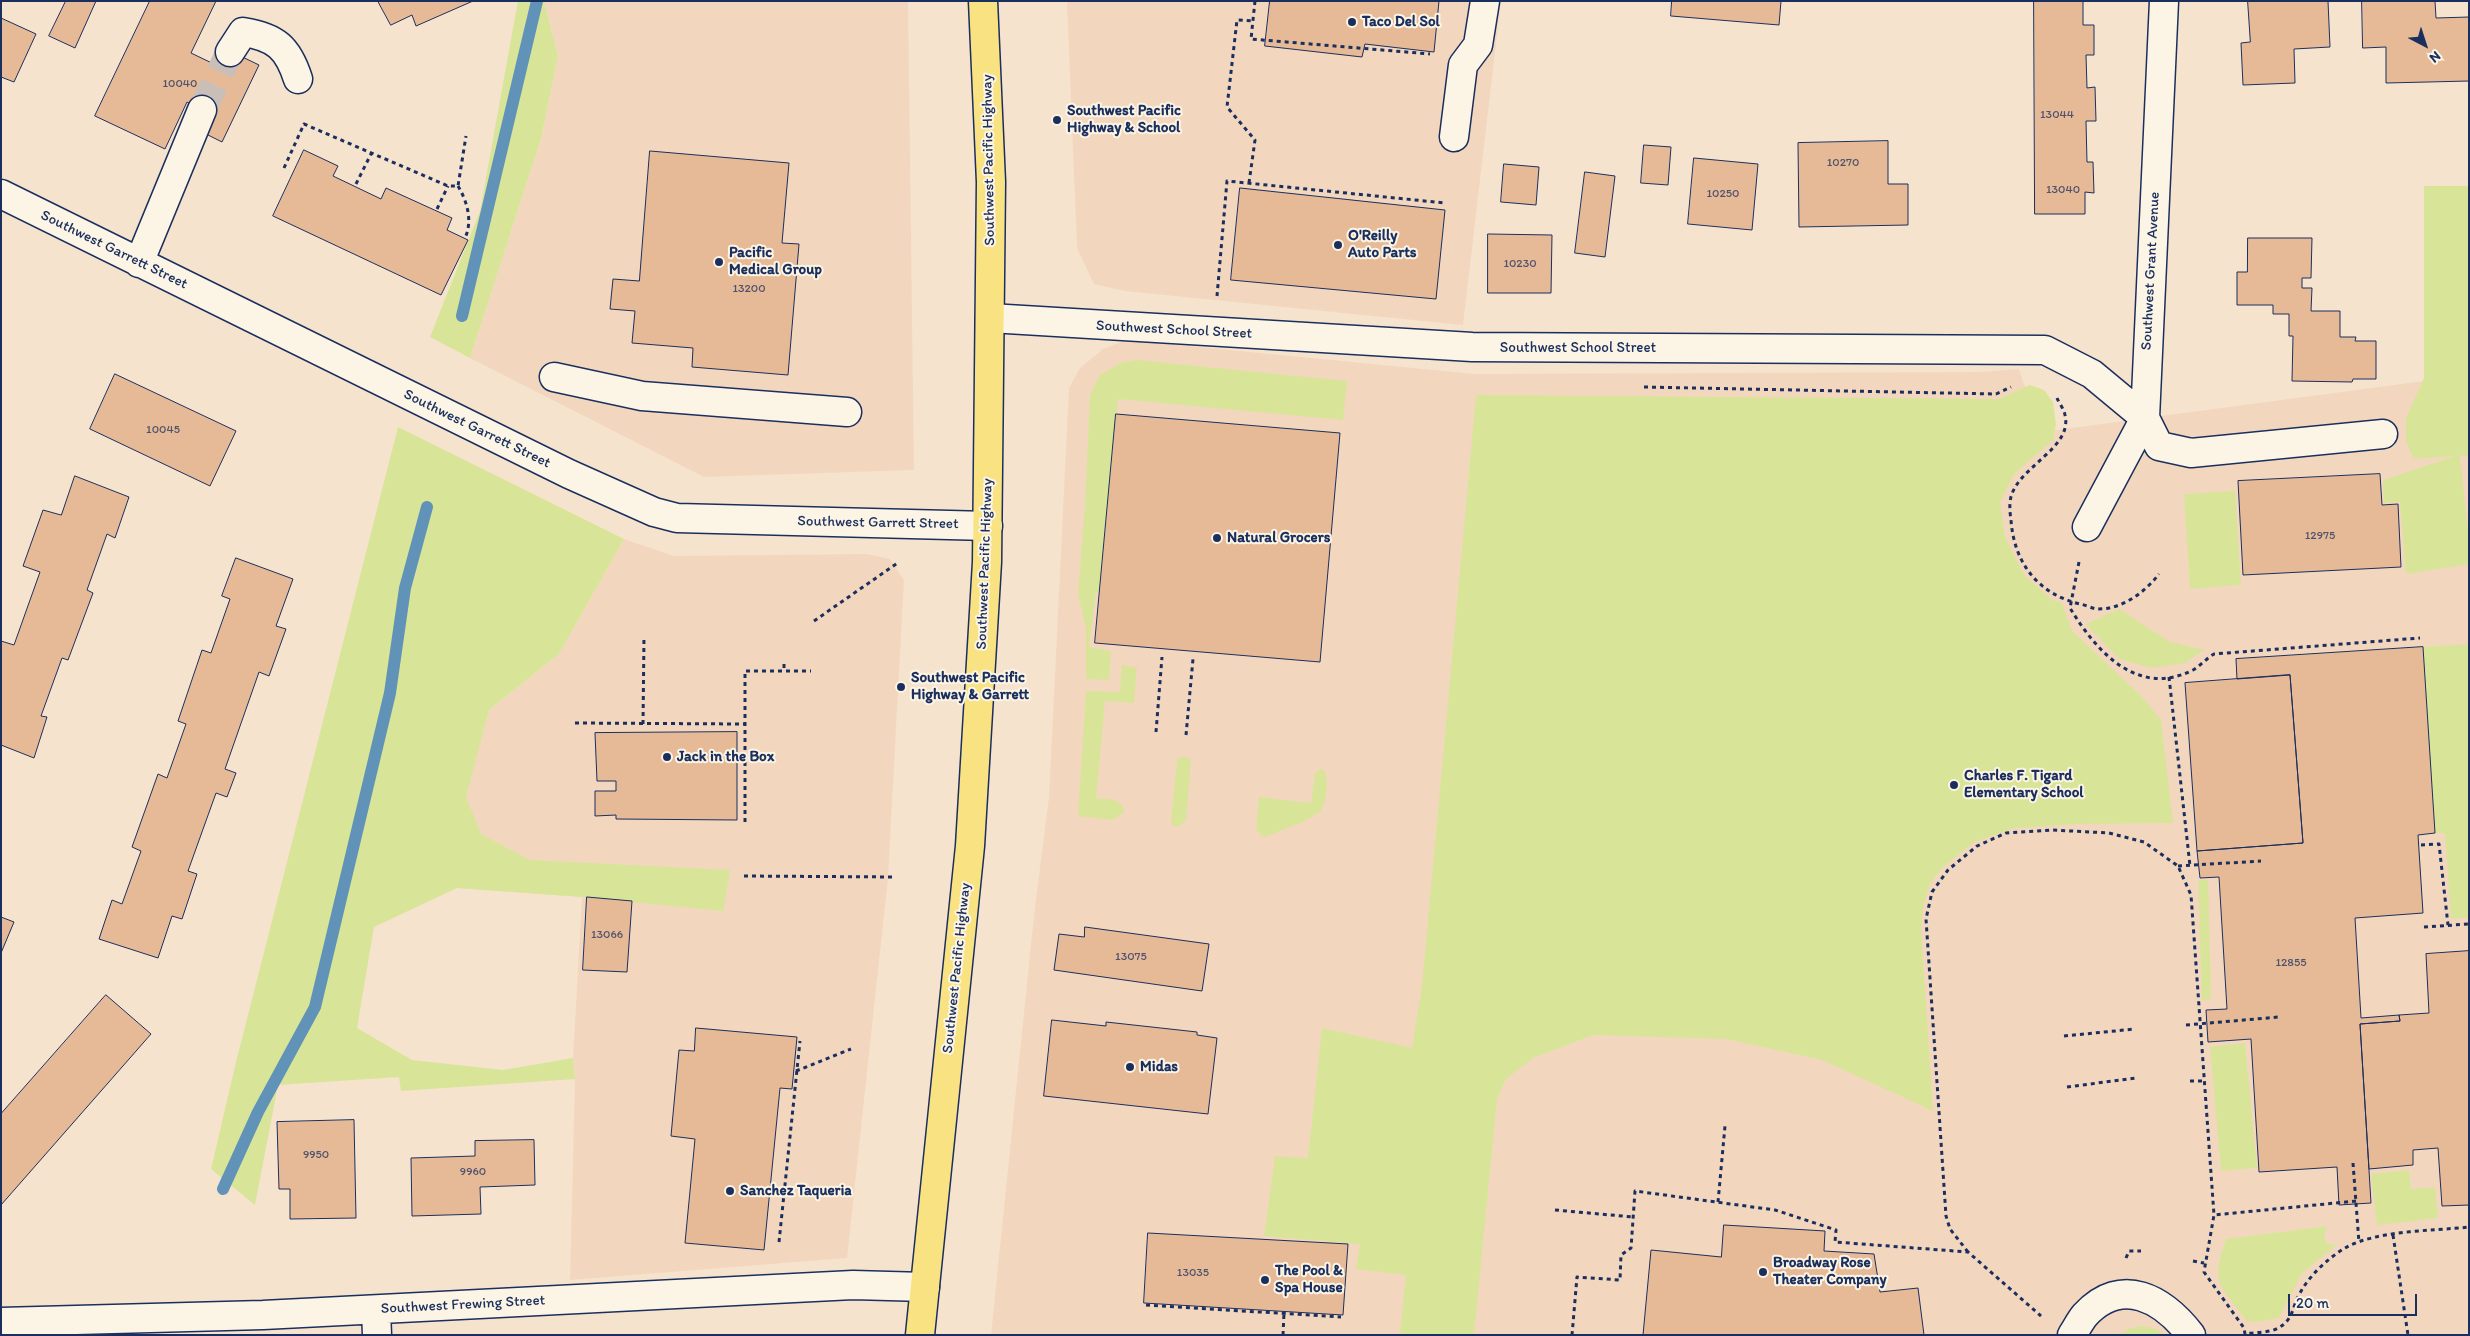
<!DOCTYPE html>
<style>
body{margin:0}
#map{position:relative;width:2470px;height:1336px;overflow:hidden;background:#f6e3ce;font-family:Itim,sans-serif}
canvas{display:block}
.frame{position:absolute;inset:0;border:2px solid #1b2f5e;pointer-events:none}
.north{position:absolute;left:2400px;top:20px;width:50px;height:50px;-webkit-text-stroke:4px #fcf5e5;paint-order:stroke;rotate:140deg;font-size:14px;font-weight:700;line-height:20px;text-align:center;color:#1b2f5e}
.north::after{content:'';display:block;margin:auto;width:18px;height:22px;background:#1b2f5e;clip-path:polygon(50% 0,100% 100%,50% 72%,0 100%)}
.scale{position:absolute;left:2288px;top:1294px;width:129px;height:22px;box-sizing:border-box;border:2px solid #1b2f5e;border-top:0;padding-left:6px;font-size:15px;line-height:18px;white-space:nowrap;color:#1b2f5e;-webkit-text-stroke:4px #fcf5e5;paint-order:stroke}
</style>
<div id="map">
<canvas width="2470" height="1336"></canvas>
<div class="frame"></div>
<div class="north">N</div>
<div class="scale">20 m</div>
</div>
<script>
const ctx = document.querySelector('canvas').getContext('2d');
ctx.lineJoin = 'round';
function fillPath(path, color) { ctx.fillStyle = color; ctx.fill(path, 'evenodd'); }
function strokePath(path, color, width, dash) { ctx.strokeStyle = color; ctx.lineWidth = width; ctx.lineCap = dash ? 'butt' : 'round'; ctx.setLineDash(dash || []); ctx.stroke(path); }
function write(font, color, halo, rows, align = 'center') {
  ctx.font = font + ' Itim,sans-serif'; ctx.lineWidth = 4; ctx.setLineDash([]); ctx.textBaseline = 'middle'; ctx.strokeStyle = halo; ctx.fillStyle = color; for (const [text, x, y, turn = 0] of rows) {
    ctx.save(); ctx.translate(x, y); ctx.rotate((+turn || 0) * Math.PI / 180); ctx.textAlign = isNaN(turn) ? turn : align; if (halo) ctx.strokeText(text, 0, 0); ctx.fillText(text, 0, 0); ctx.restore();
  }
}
fillPath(new Path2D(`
 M544,1H908L914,470L704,477L470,358L541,139L558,56Z
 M1067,1H1501L1463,325L1125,291L1094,284L1077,248Z
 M1127,340L1475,374L1981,372L2019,369L2024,385L2040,395L2049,431L2469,375V1335H991L1034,915L1049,797L1069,388L1080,368L1103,349Z
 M624,539L674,556L867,554L890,559L904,580L888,878L847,1258L570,1280L575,1079L573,1058L582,897L457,888L465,797L489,710L559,654Z`), '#f2d7be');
fillPath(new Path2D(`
 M518,1H544L558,56L541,139L470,358L430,337L480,211Z
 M2424,186H2469V455L2460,456L2469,541V564L2406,574L2400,502L2384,503L2383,480L2455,456L2414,459L2406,441V418L2424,378Z
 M1136,360L1347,381L1343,420L1118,399L1099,592H1096L1089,647L1111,651L1109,680L1086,679V628L1078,594L1085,505L1090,395L1100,375L1121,363Z
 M2030,385L2044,390L2053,402L2056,424L2053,440L2014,474L2000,502L2005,537L2024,575L2052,600L2062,603L2072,631L2142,697L2161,720L2173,823L2080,824L2015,828L1974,842L1942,868L1930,884L1923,907L1921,929L1933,1111L1822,1060L1726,1039L1593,1035L1533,1058L1506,1079L1497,1099L1474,1335H1400L1406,1275L1356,1269L1360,1244L1264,1236L1275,1156L1308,1158L1322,1028L1412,1048L1422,986L1476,395L1999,399Z
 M398,427L624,539L559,654L489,710L466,797L481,834L530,860L730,870L723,911L582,897L457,888L374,927L357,1028L412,1060L503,1070L573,1058L575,1079L401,1091L399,1077L278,1085L255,1205L211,1169L236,1062Z
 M2235,491L2241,585L2190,589L2184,494Z
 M2119,609L2170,642L2204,650L2185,663L2152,668L2119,659L2086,624Z
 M2469,644V917L2451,919L2445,833H2435L2423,647Z
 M1122,665L1137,668L1134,703L1105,701L1096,798C1108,800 1119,797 1125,811L1113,820L1078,816L1086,691L1120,692Z
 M1184,756L1191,760L1186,821L1177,827L1173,825L1171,821L1177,762L1179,758Z
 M1320,769L1324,770C1329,781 1327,802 1320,812L1303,822L1264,837L1256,830L1259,797L1311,803L1315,774Z
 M2198,880H2208L2211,999L2202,1000Z
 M2245,1043L2257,1168L2221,1171L2210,1047Z
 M2409,1170L2411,1189L2435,1187L2438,1218L2377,1225L2371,1174Z
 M2328,1226C2324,1233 2322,1238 2328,1244L2337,1245L2302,1273L2279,1318L2257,1322L2247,1321C2220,1284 2210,1286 2226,1239Z
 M2142,1326L2154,1328L2165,1335H2119L2131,1328Z`), '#d8e598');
strokePath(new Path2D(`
 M462,316L537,1
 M223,1189L258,1112L315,1007L390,693L405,588L427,507`), '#6192b7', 12);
const building = new Path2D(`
 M66,1H96L75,48L49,36Z
 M150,1H216L191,53L218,66L226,49L259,65L222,142L204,133L202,110L187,102L165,149L95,116Z
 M378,1H473L416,26L412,15L391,25Z
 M1270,1H1439L1434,52L1365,44L1362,57L1265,46Z
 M1672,1H1781L1779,25L1671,16Z
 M2034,1H2083V25H2094V55H2086L2087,88L2095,87L2096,121H2086L2087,162H2093L2094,193L2085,192V214H2035Z
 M2248,1H2328L2330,47L2294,49L2295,83L2243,85L2241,43L2250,42Z
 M2362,1H2435L2436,18L2469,17V81L2386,83V47L2363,48Z
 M1,18L36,34L14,82L1,77Z
 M1888,141V184H1908V225L1799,227L1798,143Z
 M1644,145L1671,147L1668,185L1641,183Z
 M304,150L338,166L333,176L381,199L386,188L452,218L447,230L468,240L441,295L273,216Z
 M650,151L789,163L782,243L799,244L788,375L692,367L693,348L632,343L635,311L610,309L613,279L639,281Z
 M1694,158L1758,164L1752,230L1688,224Z
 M1504,164L1539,167L1536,205L1501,202Z
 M1585,172L1615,176L1605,257L1575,253Z
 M1240,188L1445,210L1436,299L1231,280Z
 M1488,234L1552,235L1551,293H1488Z
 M2248,238H2312L2311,278H2302V288H2312L2311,311H2340V337H2356L2355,341H2376V379H2353L2352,382L2292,381L2293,336H2289V314H2273V305H2237V272H2247Z
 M115,374L236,431L210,486L90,429Z
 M1116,414L1340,433L1320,662L1095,643Z
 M2380,474L2382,505L2398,504L2401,567L2243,575L2238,481Z
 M75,476L129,497L115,538L107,534L87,590L93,593L68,660L62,658L41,716L47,717L34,758L1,745V641L14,645L40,572L23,566L43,510L61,515Z
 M236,558L293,579L276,626L286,629L269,676L259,672L225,769L236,773L227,797L216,793L188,871L197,874L182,919L172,916L158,958L99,939L112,900L122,904L141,851L132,847L158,774L167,778L186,724L178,721L202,650L211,653L230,599L222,596Z
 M2423,647L2435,833L2418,835L2423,913L2355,918L2361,1018L2399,1015L2400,1021L2360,1024L2371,1203L2339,1205L2337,1167L2259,1172L2251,1039L2208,1042L2206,1010L2227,1009L2219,877L2200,878L2197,851L2303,843L2290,675L2237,679L2236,659Z
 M2290,675L2303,843L2197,851L2185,683Z
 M737,732V820L616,819V815L595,816V791H616V781H597L595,733Z
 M587,897L632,901L627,972L583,970Z
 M1,917L14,922L1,953Z
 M1085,927L1209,944L1202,991L1054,970L1059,934L1084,937Z
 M2469,951V1205L2442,1206L2438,1148L2413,1150V1165L2369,1169L2360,1024L2400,1021L2399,1015L2429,1013L2426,954Z
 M106,995L151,1034L1,1205V1114Z
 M1052,1020L1106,1026V1022L1197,1032V1035L1217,1038L1208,1114L1044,1096Z
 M696,1028L797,1037L792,1089L780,1088L764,1250L685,1243L695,1139L671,1136L679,1050L694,1051Z
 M354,1120L356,1218L290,1219V1189H279L277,1122Z
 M534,1140L535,1185L480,1187L481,1214L412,1216L411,1158L475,1156V1141Z
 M1724,1225L1825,1231L1824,1251L1874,1254L1880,1292L1918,1288L1924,1335H1643L1651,1250L1721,1257Z
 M1148,1233L1348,1244L1343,1315L1144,1303Z`);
fillPath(building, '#e7ba97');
strokePath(building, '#1b2f5e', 1);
strokePath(new Path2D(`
 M202,110L230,52`), '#cabfb8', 28, [28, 14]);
const minor = new Path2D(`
 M230,52L243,32C276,37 288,48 298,79
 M1454,137L1463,65L1478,45L1485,1
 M1,194L569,474L654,512L677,518L988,526
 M139,263L202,110
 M990,318L1472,347L2045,350L2092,374L2145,418L2159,446L2191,453L2383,434
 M554,377L642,396L847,412
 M2087,527L2145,418L2164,1
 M376,1310L377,1335
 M1,1322L263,1315L853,1285L925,1287
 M2072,1335C2076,1329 2080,1321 2085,1315C2122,1275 2163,1299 2191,1335`);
const highway = new Path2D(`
 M920,1335L970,846L987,562L991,182L983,1`);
strokePath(minor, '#1b2f5e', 31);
strokePath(highway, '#1b2f5e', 31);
strokePath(new Path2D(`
 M1255,1L1251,39L1430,54
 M284,168L304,124L448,186H458L466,136
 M1249,183L1255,140L1227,107L1237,20L1253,21
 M356,184L371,154
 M458,186C467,201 473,221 465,238
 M437,209L448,186
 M1217,296L1227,181L1445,203
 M1644,387L1996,394L2011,387
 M2057,398C2059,403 2064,409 2065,415C2073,448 2019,466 2011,497C2009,503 2010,514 2011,520C2014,563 2038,594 2080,604C2086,605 2093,609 2098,609C2123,609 2145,592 2159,574
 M2079,562L2070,608C2096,651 2137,698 2193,670C2200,666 2207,658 2214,654L2420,638
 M814,621L899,562
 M784,664V670
 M2169,677L2190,866
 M575,723L744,724
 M643,724L644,636
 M1156,732L1162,657
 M1186,735L1193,659
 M745,822V671H811
 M2421,845L2439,844L2448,925
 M2178,866L2261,861
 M744,876L896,877
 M2424,927L2469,924
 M2186,1025L2279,1017
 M2064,1036L2135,1029
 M796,1071L851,1049
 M2190,1081H2204
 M2067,1087L2136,1078
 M2353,1163L2359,1243
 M2356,1201L2214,1215L2204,1272L2244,1328L2245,1334C2255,1332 2270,1333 2278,1328C2294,1320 2292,1306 2300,1293C2310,1275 2327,1259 2345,1248C2377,1230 2433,1231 2469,1227
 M1718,1202L1725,1126
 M1555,1210L1633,1217
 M2393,1235L2408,1335
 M779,1242L800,1041
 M1968,1252L1950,1229L1946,1216L1926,919L1932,892L1948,870L1977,846L2006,833L2052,830L2109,833L2144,842L2178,866L2191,895L2214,1215
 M2126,1258L2129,1251H2141
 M2193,1261L2204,1263
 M1146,1305L1341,1317
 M1283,1335L1284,1313
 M1572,1335L1577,1277L1620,1280L1621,1255L1631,1248L1635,1191L1775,1210L1836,1230L1835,1242L1968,1252L2041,1316`), '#1b2f5e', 3, [4, 4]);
strokePath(minor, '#fcf5e5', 28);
strokePath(highway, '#f8e281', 28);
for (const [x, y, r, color] of [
 [1352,22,5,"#1b2f5e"],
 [1057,120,5,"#1b2f5e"],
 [1338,245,5,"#1b2f5e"],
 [719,262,5,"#1b2f5e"],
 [1217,538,5,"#1b2f5e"],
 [901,687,5,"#1b2f5e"],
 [667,757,5,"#1b2f5e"],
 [1954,785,5,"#1b2f5e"],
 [1130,1067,5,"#1b2f5e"],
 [730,1191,5,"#1b2f5e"],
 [1763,1272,5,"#1b2f5e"],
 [1265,1280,5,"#1b2f5e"]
]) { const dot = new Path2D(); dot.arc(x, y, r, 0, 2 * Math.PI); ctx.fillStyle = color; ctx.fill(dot); strokePath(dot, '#fcf5e5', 2); }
write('12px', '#4e526c', null, [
 ["10040",180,84],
 ["13044",2057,115],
 ["10270",1843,163],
 ["13040",2063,190],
 ["10250",1723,194],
 ["10230",1520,264],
 ["13200",749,289],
 ["10045",163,430],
 ["12975",2320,536],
 ["13066",607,935],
 ["13075",1131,957],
 ["12855",2291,963],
 ["9950",316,1155],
 ["9960",473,1172],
 ["13035",1193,1273]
]);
write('bold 15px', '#1b2f5e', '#fcf5e5', [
 ["Taco Del Sol",1362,22],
 ["Southwest Pacific",1067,111],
 ["Highway & School",1067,128],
 ["O'Reilly",1348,236],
 ["Auto Parts",1348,253],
 ["Pacific",729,253],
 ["Medical Group",729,270],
 ["Natural Grocers",1227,538],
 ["Southwest Pacific",911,678],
 ["Highway & Garrett",911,695],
 ["Jack in the Box",677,757],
 ["Charles F. Tigard",1964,776],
 ["Elementary School",1964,793],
 ["Midas",1140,1067],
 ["Sanchez Taqueria",740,1191],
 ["Broadway Rose",1773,1263],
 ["Theater Company",1773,1280],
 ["The Pool &",1275,1271],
 ["Spa House",1275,1288]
], 'left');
write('15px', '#1b2f5e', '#fcf5e5', [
 ["Southwest Pacific Highway",989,160,-91],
 ["Southwest Garrett Street",114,250,26],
 ["Southwest Grant Avenue",2151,271,-87],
 ["Southwest School Street",1174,330,3],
 ["Southwest School Street",1578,348],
 ["Southwest Garrett Street",477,429,26],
 ["Southwest Garrett Street",878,523,1],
 ["Southwest Pacific Highway",985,564,-88],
 ["Southwest Pacific Highway",957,968,-84],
 ["Southwest Frewing Street",463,1305,-3]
]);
</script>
